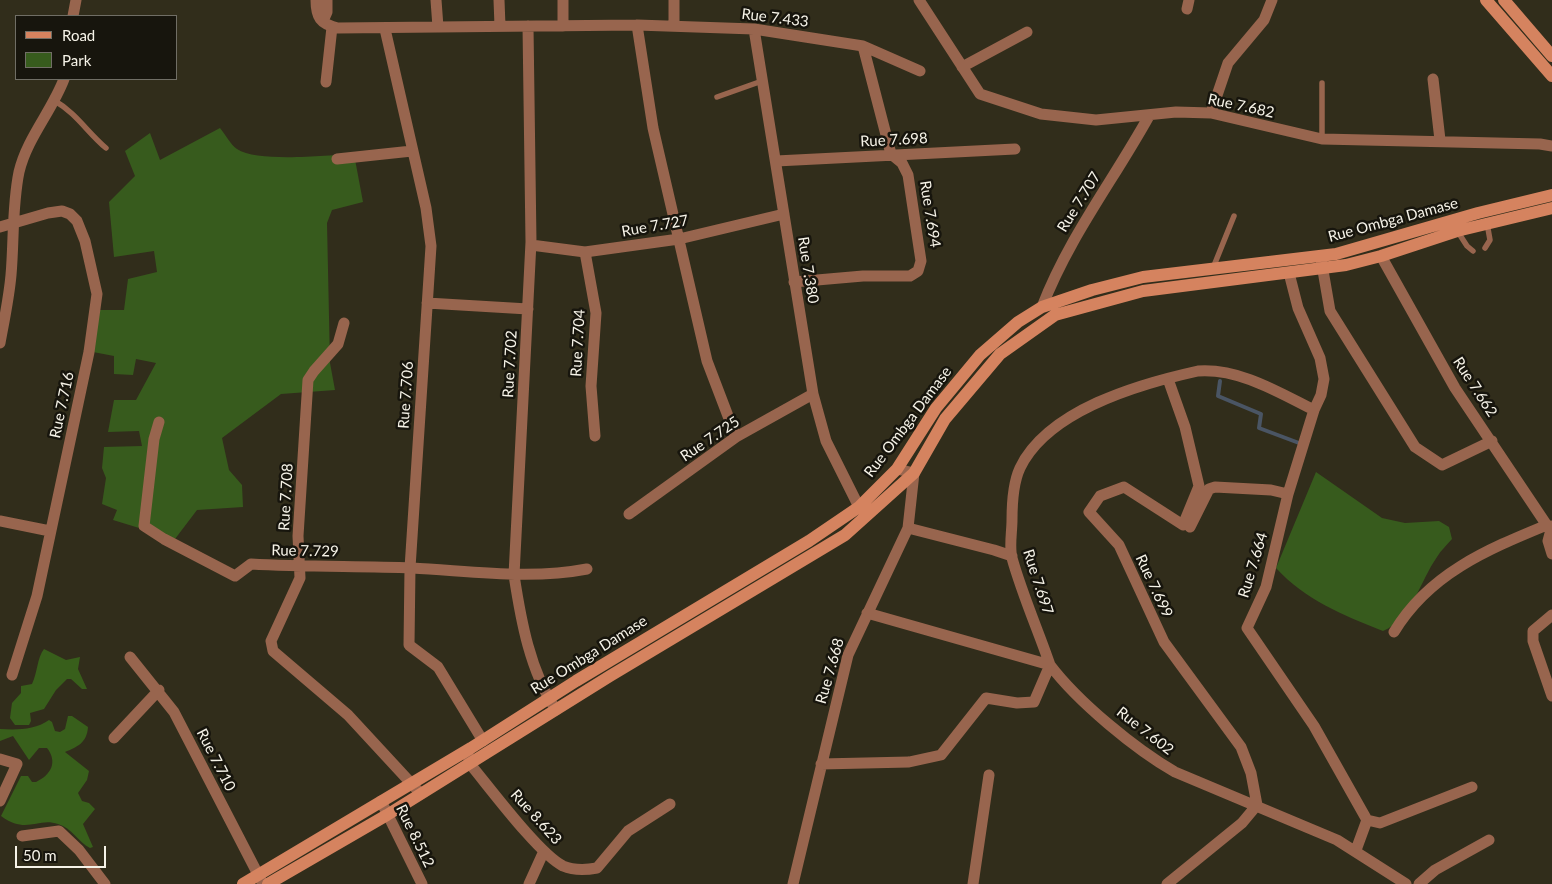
<!DOCTYPE html>
<style>
body{margin:0}
#map{position:relative;width:1552px;height:884px;overflow:hidden;background:#312d1b;font-family:Lato,sans-serif}
canvas{display:block}
.legend{position:absolute;left:15px;top:15px;width:162px;height:65px;box-sizing:border-box;background:#17150d;border:1px solid #706e65;margin:0;padding:6px 9px;list-style:none;font-size:15px;color:#f6f3e8}
.legend li{display:flex;align-items:center;gap:10px;height:25px}
.legend b{width:25px;border:1px solid #706e65}
.scale{position:absolute;left:15px;top:846px;width:91px;height:22px;box-sizing:border-box;border:2px solid #f6f3e8;border-top:0;padding-left:6px;font-size:15px;line-height:18px;white-space:nowrap;color:#f6f3e8;-webkit-text-stroke:4px #17150d;paint-order:stroke}
</style>
<div id="map">
<canvas width="1552" height="884"></canvas>
<ul class="legend">
<li><b style="height:6px;background:#d5835f"></b>Road</li>
<li><b style="height:14px;background:#375b1d"></b>Park</li>
</ul>
<div class="scale">50 m</div>
</div>
<script>
const ctx = document.querySelector('canvas').getContext('2d');
ctx.lineJoin = 'round';
function fillPath(path, color) { ctx.fillStyle = color; ctx.fill(path, 'evenodd'); }
function strokePath(path, color, width, dash) { ctx.strokeStyle = color; ctx.lineWidth = width; ctx.lineCap = dash ? 'butt' : 'round'; ctx.setLineDash(dash || []); ctx.stroke(path); }
function write(font, color, halo, rows, align = 'center') {
  ctx.font = font + ' Lato,sans-serif'; ctx.lineWidth = 5; ctx.setLineDash([]); ctx.textBaseline = 'middle'; ctx.strokeStyle = halo; ctx.fillStyle = color; for (const [text, x, y, turn = 0] of rows) {
    ctx.save(); ctx.translate(x, y); ctx.rotate((+turn || 0) * Math.PI / 180); ctx.textAlign = isNaN(turn) ? turn : align; if (halo) ctx.strokeText(text, 0, 0); ctx.fillText(text, 0, 0); ctx.restore();
  }
}
fillPath(new Path2D(`
 M220,128C225,134 231,145 237,149C258,163 328,155 354,154L363,202L332,210L327,223L330,363L335,390L281,394L222,438L229,470L242,485L243,507L197,510L175,539L113,520L117,510L102,504L106,478L102,468L104,447L142,446L139,431L108,432L114,400H136L156,363L136,359L133,375L114,374V356L93,352L96,310H124L128,279L157,272L154,251L114,257L109,202L135,176L125,151L150,133L160,160Z
 M1316,472L1382,518L1405,523L1439,521L1449,527L1452,539C1447,545 1441,550 1437,557C1420,581 1412,619 1383,631C1343,615 1305,600 1276,568Z`), '#375b1d');
fillPath(new Path2D(`
 M44,649L66,660L80,657L78,669L87,689H82L71,679H67L56,690L44,709L30,713L31,721L29,725H15L10,718L12,703L21,693V686L32,684C38,671 37,658 44,649Z
 M68,716H72L88,727C87,743 77,747 65,752L89,771L87,780L78,793L82,801L89,803L95,809L83,824L93,847L90,848C78,842 72,828 58,824C37,817 27,835 1,816L21,776H28L32,782H36C51,775 58,762 47,748H39L29,760L13,736L0,741V729C17,730 35,730 49,720L52,722L55,731L60,732L65,729Z`), '#385f1b');
strokePath(new Path2D(`
 M1220,381L1218,396L1261,414L1259,428L1299,443`), '#4a5564', 4);
strokePath(new Path2D(`
 M717,97L762,81
 M55,101C76,113 88,133 106,148
 M1322,139V83
 M1458,232L1467,246L1473,251
 M1485,248L1490,240L1487,223
 M1213,268L1234,216`), '#98654e', 5.5);
strokePath(new Path2D(`
 M316,0C316,17 320,24 338,28L637,25L754,29L863,46L920,71
 M436,0L438,27
 M499,0L500,26
 M563,0V26
 M674,0V26
 M919,0L980,94L1041,114L1096,120L1176,112L1211,113L1322,139L1540,144L1552,146
 M1187,9L1189,0
 M73,16L76,0
 M323,21L327,12V0
 M637,25L653,128L707,361L736,437
 M528,26L531,242L514,575C521,621 530,671 556,710
 M385,29L426,208L431,246L410,568L409,645L438,667L483,741
 M754,29L813,394L826,441L859,507
 M962,67L1027,32
 M1433,79L1440,140
 M326,82L332,27
 M1211,113L1228,63L1264,20L1272,0
 M337,159L412,151
 M776,161L1015,149
 M0,227L48,213L62,211L70,214L77,221L85,241L97,294L89,352L37,596L12,675
 M531,245L585,252L679,239L784,214
 M585,252L596,313L591,386L595,436
 M1381,256L1455,388L1550,530
 M1321,259L1330,311L1415,447L1442,465L1492,441
 M1289,273L1298,308L1320,358L1324,379L1321,395L1314,410L1288,494L1266,587L1247,628L1314,726L1367,820L1380,823L1472,787
 M794,282L863,276H910L918,271L921,261L908,175L902,163L891,154L863,46
 M427,303L528,309
 M1042,307C1069,237 1113,181 1149,116
 M344,323L338,344L314,371L308,380L298,536L300,578L271,641L273,651L348,715L421,794
 M0,343C4,321 9,298 11,275C14,241 12,206 19,172C27,138 52,111 64,79
 M159,422L154,439L144,526L164,539L235,576L251,564C305,567 359,566 412,568C471,571 530,580 587,569
 M629,514L736,437L813,394
 M0,521L50,531
 M1552,526L1548,541L1552,554
 M1190,527L1209,489L1215,487L1271,490L1288,494
 M908,528L994,550L1012,556
 M867,613L1050,665C1078,702 1135,749 1175,772L1337,840L1406,884
 M1552,615L1533,631V641L1552,696
 M1394,632C1429,574 1486,550 1547,525
 M130,657L174,712L263,884
 M114,738L159,690
 M468,755L470,764C490,788 539,854 563,866C575,871 586,870 597,868L628,831L670,804
 M0,759L17,764L0,801
 M821,764L909,762L941,755L986,698L1017,703L1034,702L1050,665C1038,630 1022,594 1012,558C1009,547 1012,532 1012,520C1012,504 1013,483 1020,468C1048,410 1139,384 1198,371C1239,368 1278,392 1314,410
 M381,801L422,884
 M22,836L59,831L79,850L105,884
 M1356,850L1367,820
 M529,884L544,851
 M793,884L848,655L908,528L914,473L897,469
 M973,884L989,775
 M1167,884L1242,823L1257,805L1251,773L1241,747L1164,642L1119,545L1089,512L1100,496L1124,487L1183,525L1199,486L1185,427L1168,379
 M1419,884L1435,870L1489,840`), '#98654e', 11);
strokePath(new Path2D(`
 M1486,0L1552,76
 M1504,0L1552,56
 M243,884L471,748L576,681L809,541L859,507L897,469L936,408L980,355L1018,322L1042,307L1092,290L1143,277L1336,254L1478,213L1552,195
 M268,884L387,815L610,676L845,535L914,473L945,419L1000,354L1055,315L1143,291L1346,265L1381,256L1457,231L1552,208`), '#d5835f', 12);
write('15px', '#f6f3e8', '#17150d', [
 ["Rue 7.433",775,18,7],
 ["Rue 7.682",1241,106,12],
 ["Rue 7.698",894,140,-3],
 ["Rue 7.707",1079,202,-58],
 ["Rue 7.694",930,214,81],
 ["Rue Ombga Damase",1393,220,-15],
 ["Rue 7.727",655,226,-10],
 ["Rue 7.380",808,270,81],
 ["Rue 7.704",578,343,-87],
 ["Rue 7.702",510,364,-87],
 ["Rue 7.662",1475,387,57],
 ["Rue 7.706",406,395,-86],
 ["Rue 7.716",62,405,-78],
 ["Rue Ombga Damase",908,422,-53],
 ["Rue 7.725",710,439,-34],
 ["Rue 7.708",286,497,-87],
 ["Rue 7.729",305,551,1],
 ["Rue 7.664",1253,565,-73],
 ["Rue 7.697",1038,582,72],
 ["Rue 7.699",1154,586,65],
 ["Rue Ombga Damase",589,655,-32],
 ["Rue 7.668",830,671,-74],
 ["Rue 7.602",1145,731,38],
 ["Rue 7.710",216,760,63],
 ["Rue 8.623",536,817,48],
 ["Rue 8.512",415,836,64]
]);
</script>
